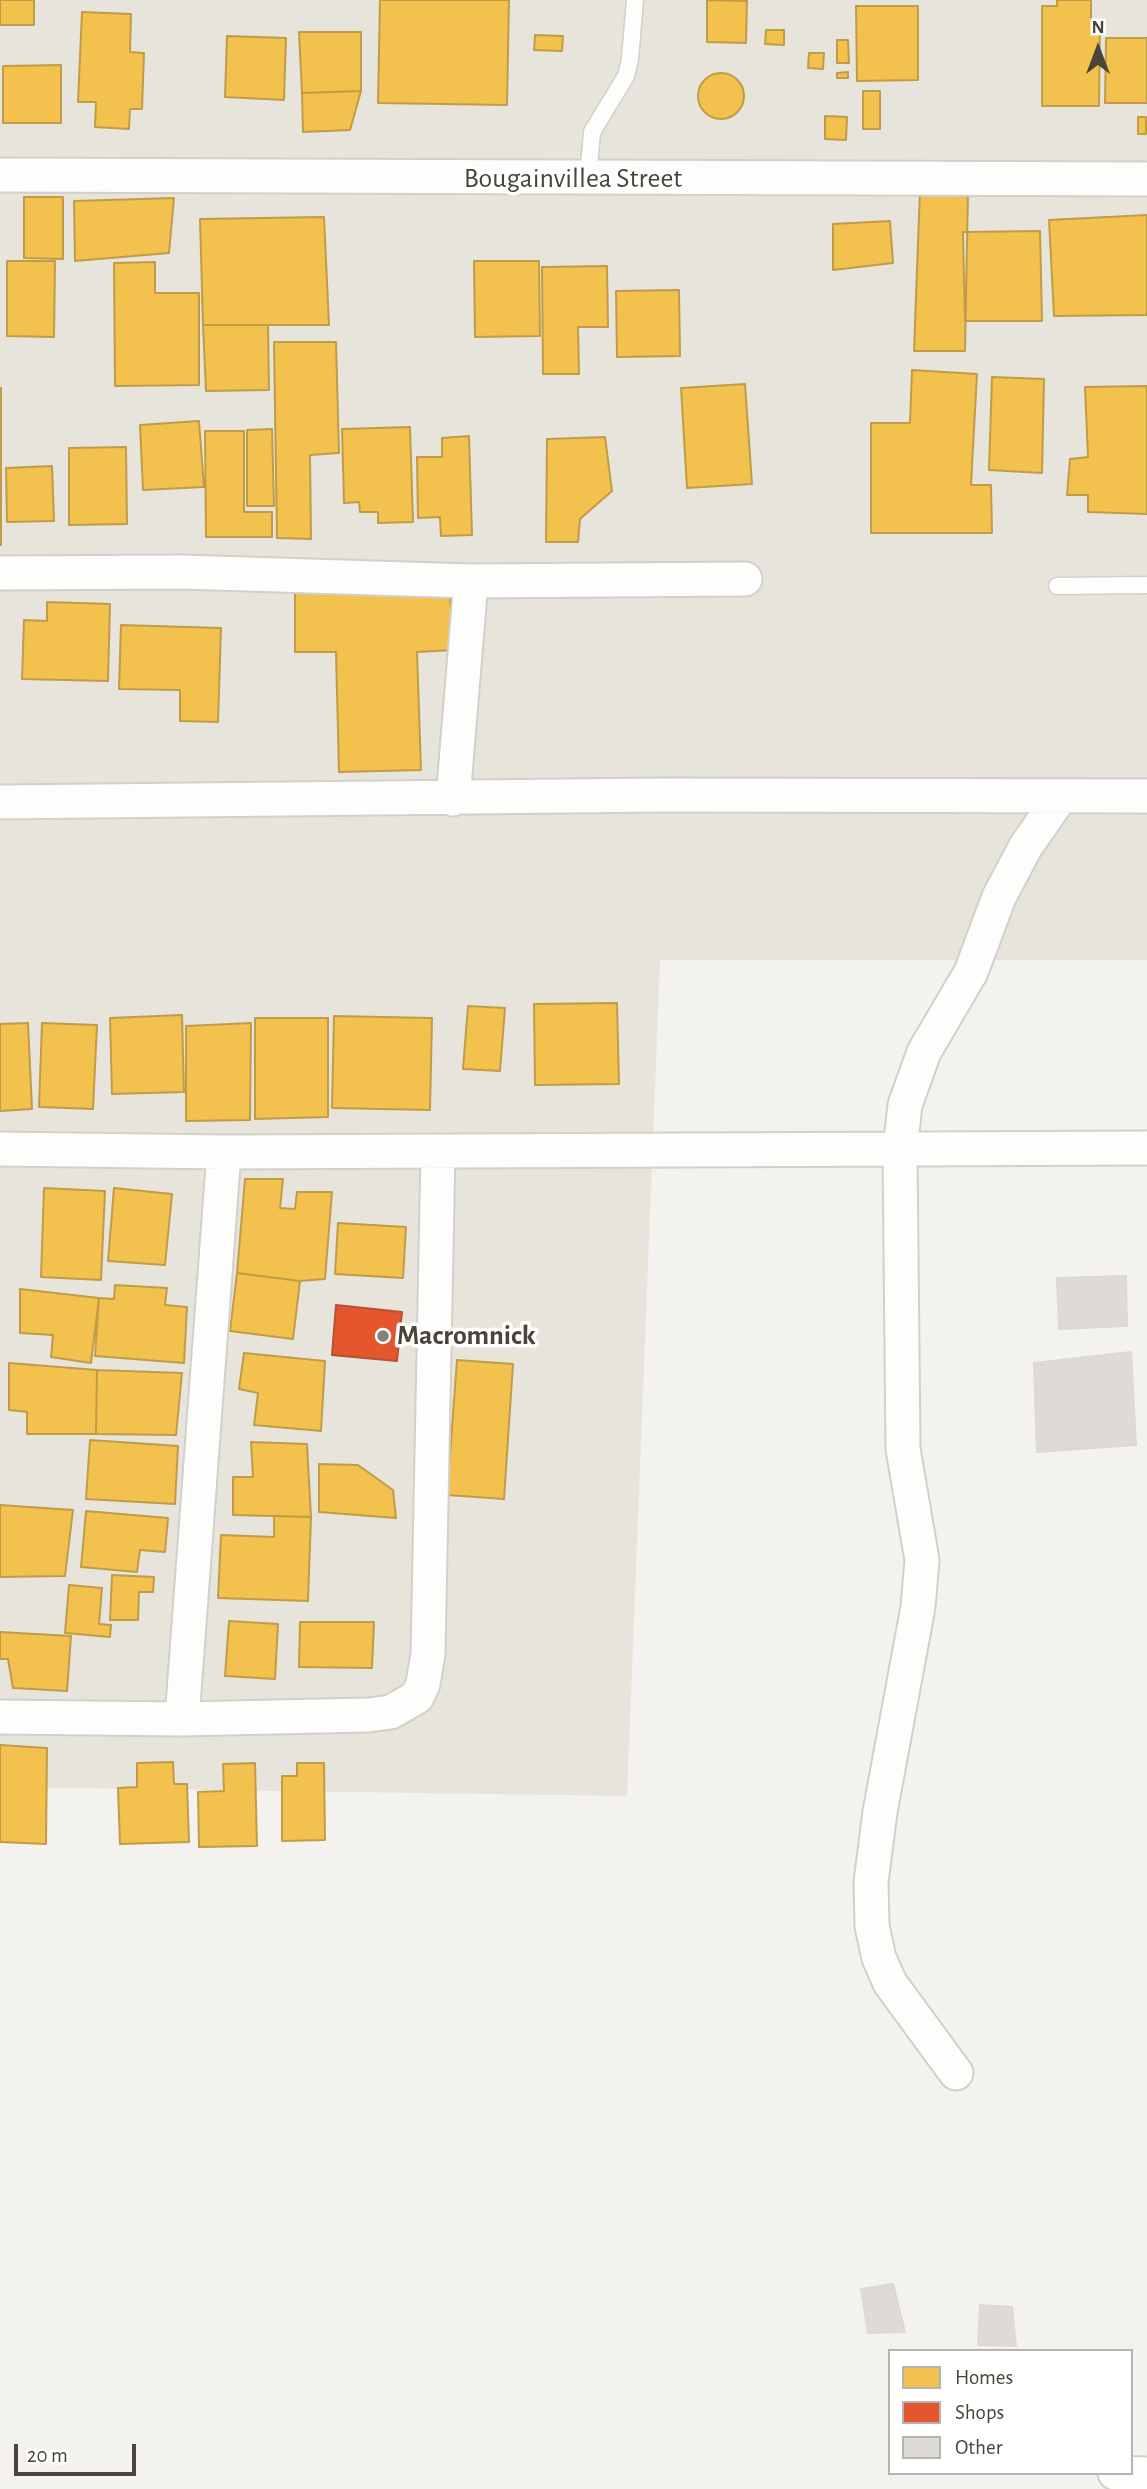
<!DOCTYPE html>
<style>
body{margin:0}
#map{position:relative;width:1147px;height:2489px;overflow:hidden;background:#f4f2ee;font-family:"Alegreya Sans",sans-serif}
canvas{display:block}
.legend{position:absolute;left:888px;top:2349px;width:245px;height:126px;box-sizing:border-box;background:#fff;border:2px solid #b7b4b0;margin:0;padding:9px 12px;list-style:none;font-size:21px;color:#4b4439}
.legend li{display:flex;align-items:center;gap:14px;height:35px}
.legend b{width:35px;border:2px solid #b7b4b0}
.north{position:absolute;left:1063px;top:14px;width:70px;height:70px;-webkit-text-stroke:5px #fff;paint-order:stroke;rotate:0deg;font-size:19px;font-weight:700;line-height:28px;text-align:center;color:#4b4439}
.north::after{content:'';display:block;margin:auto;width:24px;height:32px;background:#4b4439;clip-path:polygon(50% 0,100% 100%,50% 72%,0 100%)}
.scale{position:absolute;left:14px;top:2444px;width:122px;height:32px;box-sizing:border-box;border:4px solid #4b4439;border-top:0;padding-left:9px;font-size:21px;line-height:24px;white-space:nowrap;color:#4b4439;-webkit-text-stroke:5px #fff;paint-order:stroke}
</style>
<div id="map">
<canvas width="1147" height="2489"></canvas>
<ul class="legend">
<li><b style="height:19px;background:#f2c14e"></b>Homes</li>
<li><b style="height:19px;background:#e4572e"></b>Shops</li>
<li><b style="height:19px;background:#dedbd6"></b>Other</li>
</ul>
<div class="north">N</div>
<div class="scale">20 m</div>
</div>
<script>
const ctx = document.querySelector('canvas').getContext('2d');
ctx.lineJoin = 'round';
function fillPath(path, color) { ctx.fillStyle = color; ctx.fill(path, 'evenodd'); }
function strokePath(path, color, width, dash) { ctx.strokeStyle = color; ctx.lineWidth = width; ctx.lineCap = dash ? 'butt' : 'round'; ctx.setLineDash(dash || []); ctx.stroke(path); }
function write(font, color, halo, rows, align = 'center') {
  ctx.font = font + ' "Alegreya Sans",sans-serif'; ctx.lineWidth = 7; ctx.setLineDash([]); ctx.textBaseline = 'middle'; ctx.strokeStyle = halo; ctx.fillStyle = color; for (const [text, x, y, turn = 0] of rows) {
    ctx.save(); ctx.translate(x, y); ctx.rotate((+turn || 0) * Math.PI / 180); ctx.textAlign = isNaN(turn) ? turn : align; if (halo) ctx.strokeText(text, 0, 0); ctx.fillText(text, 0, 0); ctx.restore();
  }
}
fillPath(new Path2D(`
 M0,0H1147V960H660L627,1796L0,1787Z`), '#e7e4dc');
const homes = new Path2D(`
 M0,0H34V25H0Z
 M380,0H509L507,105L378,103Z
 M707,0L747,1L746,43L707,42Z
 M1057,0H1091V21H1100L1099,106H1042V6H1057Z
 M856,6H918V80L857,81Z
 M82,12L131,14L130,52L144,53L142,109H130L129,129L95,127L96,102H78Z
 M766,30H784V45L765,44Z
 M299,32H361V91L302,93Z
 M535,35L563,36L562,51L534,50Z
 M227,36L286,38L284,100L225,97Z
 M1106,38H1147V103H1105Z
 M837,40H848L849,63H837Z
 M809,53H824L823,69L808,68Z
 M61,65V123H3V66Z
 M848,72V78H837V73Z
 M698 96a23 23 0 1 1 46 0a23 23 0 1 1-46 0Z
 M361,91L350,130L303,132L302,93Z
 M863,91H880V129H863Z
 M825,116L847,117L846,140L825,139Z
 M1138,117H1146V134H1138Z
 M920,190L968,191L965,351H914Z
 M24,197H63V259L24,258Z
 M174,198L169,253L75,261L74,201Z
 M1147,215V315L1054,316L1049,220Z
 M324,217L329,325H203L200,219Z
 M890,221L893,263L833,270V224Z
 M1040,231L1042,321H965L963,232Z
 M7,261H55L54,337L7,336Z
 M474,261H539L540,336L475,337Z
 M155,262V293H199V385L115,386L114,263Z
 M607,266L608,327H578L579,374H543L542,267Z
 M679,290L680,356L617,357L616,291Z
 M203,325H268L269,390L206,391Z
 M274,342H336L339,453L310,455L311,539L277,538Z
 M912,370L977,374L971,485H991L992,533H871V423H910Z
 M992,377L1044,379L1042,473L989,470Z
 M745,384L752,484L687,488L681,388Z
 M1147,386V514L1088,512V495H1067L1070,459L1088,457L1085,387Z
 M0,388H1V545H0Z
 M199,421L204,487L143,490L140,425Z
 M410,427L413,522L378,523V512H360L359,502L344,503L342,429Z
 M272,429L274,506H247V430Z
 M205,431H244V512H272V537H206Z
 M469,436L472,535L441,536L440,517L418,518L417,457H442V438Z
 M605,437L612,491L580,519L578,542H546L547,439Z
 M126,447L127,524L69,525V448Z
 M52,466L54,521L7,522L6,468Z
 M295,591L450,596L454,650L417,652L421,770L339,772L336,652H295Z
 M47,602L110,604L108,681L22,679L24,620L47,621Z
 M121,625L221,628L218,722L180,721V690L119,689Z
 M617,1003L619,1084L535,1085L534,1004Z
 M468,1006L505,1008L500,1071L463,1069Z
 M182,1015L184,1092L112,1094L110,1018Z
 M334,1016L432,1018L430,1110L332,1108Z
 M255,1018H328V1117L255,1119Z
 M28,1023L32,1109L0,1111V1024Z
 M42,1023L97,1025L93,1109L39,1107Z
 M251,1023L250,1120L186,1121V1026Z
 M245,1179H283L280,1208L295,1209L297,1192H332L325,1279L300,1281L237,1273Z
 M44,1188L105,1191L101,1280L41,1277Z
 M114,1188L172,1194L165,1265L108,1261Z
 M338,1223L406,1227L403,1278L335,1274Z
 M237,1273L300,1281L293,1339L230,1331Z
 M115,1285L167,1288L165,1305L187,1307L184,1363L95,1356L99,1298L114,1299Z
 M20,1289L99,1298L91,1363L51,1357L53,1335L20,1333Z
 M244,1353L325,1361L321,1431L254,1425L258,1393L239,1389Z
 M457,1360L513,1364L504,1499L447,1495Z
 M9,1363L97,1370L96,1434H27V1412L9,1410Z
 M97,1370L182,1373L176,1435L96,1434Z
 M90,1440L178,1446L175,1504L86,1499Z
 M251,1442L307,1444L311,1517L233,1515V1477H253Z
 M319,1464L358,1465L393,1490L396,1518L319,1512Z
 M0,1505L73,1510L65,1576L0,1577Z
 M86,1511L168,1518L165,1552L140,1550L137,1572L81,1567Z
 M274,1516L311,1517L308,1601L218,1598L221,1535L274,1537Z
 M112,1575L154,1577L153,1592H139L138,1620H110Z
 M69,1585L102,1588L99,1624L111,1625L110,1637L65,1633Z
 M229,1621L278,1624L275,1679L225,1676Z
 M300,1622H374L372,1668L299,1667Z
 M0,1632L71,1636L67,1691L13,1688L8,1659H0Z
 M0,1745L47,1748L46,1844L0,1842Z
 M173,1762L174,1784H187L189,1842L120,1844L118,1788L137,1787V1763Z
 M255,1763L257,1846L199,1847L198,1792L224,1791L223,1764Z
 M297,1763H324L325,1840L282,1841V1776H297Z`);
fillPath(homes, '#f2c14e');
strokePath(homes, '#c09c48', 2);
const shops = new Path2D(`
 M336,1305L402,1312L397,1361L332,1355Z`);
fillPath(shops, '#e4572e');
strokePath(shops, '#b65131', 2);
const building = new Path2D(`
 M1126,1276L1127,1326L1059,1329L1057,1278Z
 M1131,1352L1136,1445L1037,1452L1034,1363Z
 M893,2284L905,2332L868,2333L861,2289Z
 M980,2305L1012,2307L1016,2346L978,2345Z`);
fillPath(building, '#dedbd6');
strokePath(building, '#dcd9d4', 2);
const lane = new Path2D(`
 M588,179L592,132L626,76L630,59L635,0
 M1057,586L1147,585`);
const street = new Path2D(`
 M0,175L1147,179
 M0,573L182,572L471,581L745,579
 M453,799L471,581
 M0,802L661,795L1147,796
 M0,1149L224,1152L1147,1148
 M0,1717L182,1719L368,1715L391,1712L417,1697L423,1684L428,1654L438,1151
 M182,1719L224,1152
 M956,2073L890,1983L879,1958L872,1926L871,1882L880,1812L918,1607L922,1560L903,1449L900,1150L905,1105L924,1052L971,972L999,897L1026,846L1061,796
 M1115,2473L1147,2474`);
strokePath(lane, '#d2d0cb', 19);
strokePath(street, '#d2d0cb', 37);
strokePath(lane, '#fdfdfc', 16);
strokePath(street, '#fdfdfc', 33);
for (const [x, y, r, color] of [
 [383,1336,7,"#868178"]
]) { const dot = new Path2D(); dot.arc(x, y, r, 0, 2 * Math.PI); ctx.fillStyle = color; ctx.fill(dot); strokePath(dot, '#fff', 2.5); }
write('28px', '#4b4439', '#fff', [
 ["Bougainvillea Street",573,179]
]);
write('bold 28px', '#4b4439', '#fff', [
 ["Macromnick",397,1336]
], 'left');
</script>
